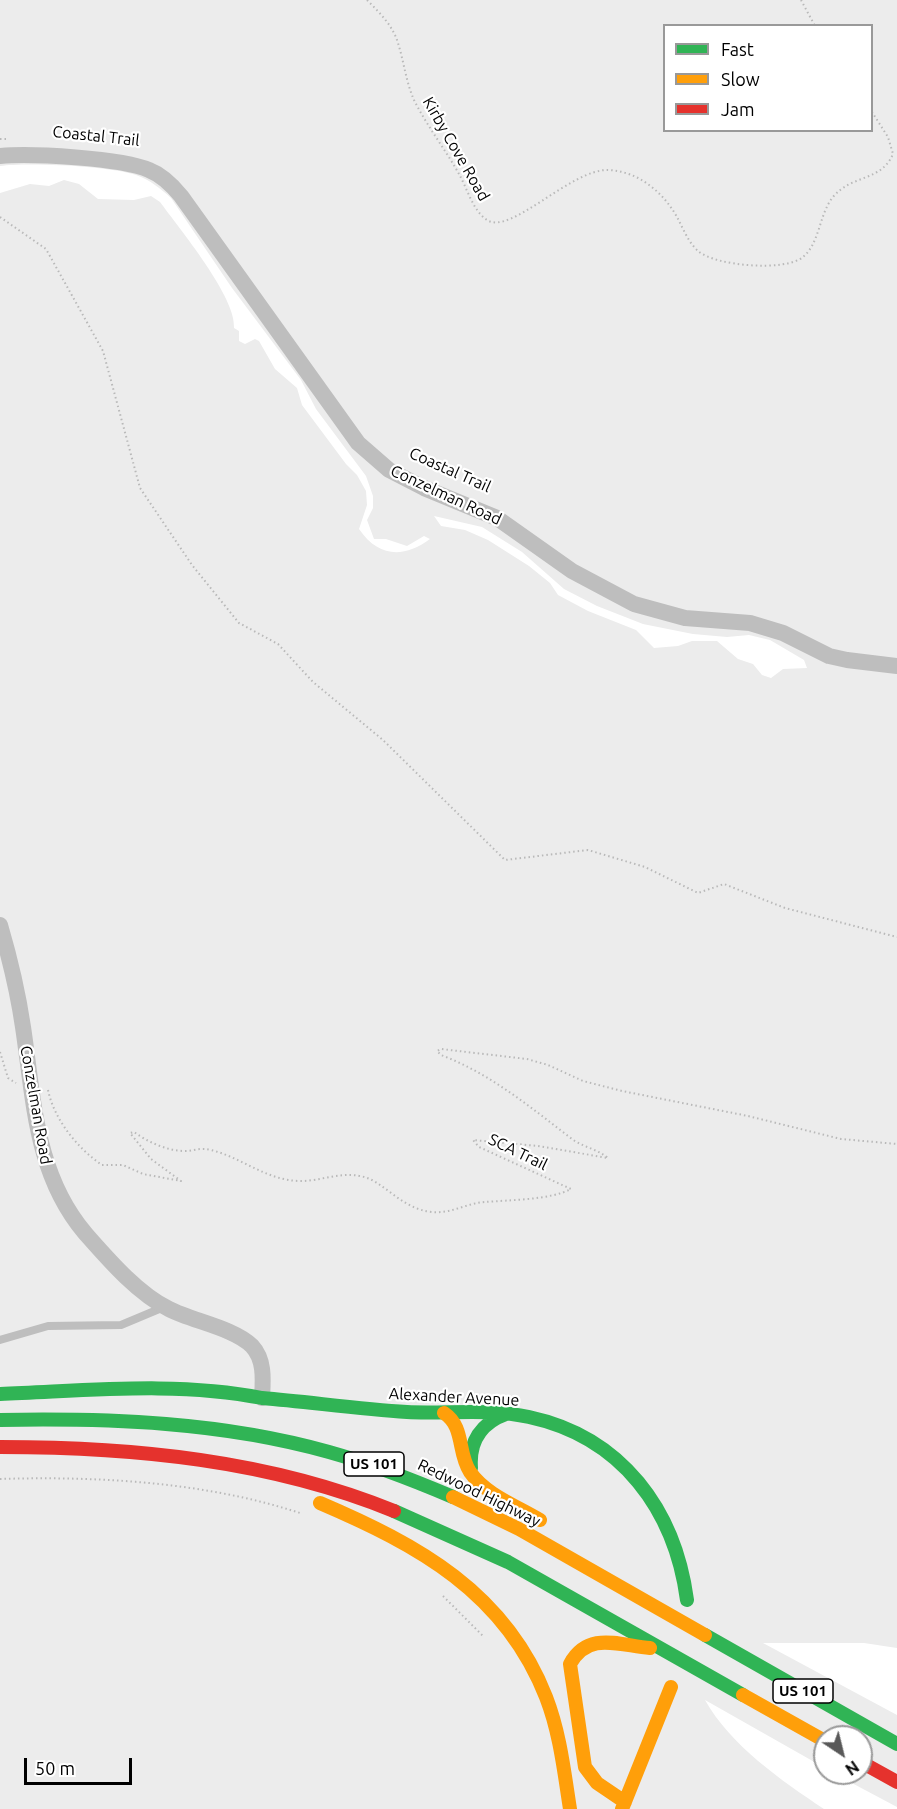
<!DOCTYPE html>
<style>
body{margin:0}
#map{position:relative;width:897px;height:1809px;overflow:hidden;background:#fff;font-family:Ubuntu,sans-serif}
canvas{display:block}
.legend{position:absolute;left:663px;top:24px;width:210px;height:108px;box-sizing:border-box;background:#fff;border:2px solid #999;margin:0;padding:8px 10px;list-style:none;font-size:18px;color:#000}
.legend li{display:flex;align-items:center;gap:12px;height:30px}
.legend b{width:30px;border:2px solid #999}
.north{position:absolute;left:813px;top:1725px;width:60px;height:60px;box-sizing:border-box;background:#fff;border:2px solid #999;border-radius:50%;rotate:145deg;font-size:16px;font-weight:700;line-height:24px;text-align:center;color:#000}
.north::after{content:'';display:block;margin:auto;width:21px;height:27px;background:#595959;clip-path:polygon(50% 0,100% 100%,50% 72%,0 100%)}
.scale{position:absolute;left:24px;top:1758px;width:108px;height:27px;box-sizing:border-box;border:3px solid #000;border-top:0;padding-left:8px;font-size:18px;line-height:21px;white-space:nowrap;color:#000;-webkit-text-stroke:4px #fff;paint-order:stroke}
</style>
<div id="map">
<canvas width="897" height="1809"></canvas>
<ul class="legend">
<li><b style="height:8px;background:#30b455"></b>Fast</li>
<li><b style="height:8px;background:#ff9f0a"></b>Slow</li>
<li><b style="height:8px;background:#e5322d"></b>Jam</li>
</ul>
<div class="north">N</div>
<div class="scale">50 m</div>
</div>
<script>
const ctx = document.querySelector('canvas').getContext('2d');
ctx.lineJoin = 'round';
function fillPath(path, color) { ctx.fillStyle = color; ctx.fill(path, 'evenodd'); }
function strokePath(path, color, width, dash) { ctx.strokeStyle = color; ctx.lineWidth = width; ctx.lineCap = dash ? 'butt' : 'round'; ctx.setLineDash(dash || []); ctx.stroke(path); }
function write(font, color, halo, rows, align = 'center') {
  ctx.font = font + ' Ubuntu,sans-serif'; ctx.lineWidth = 4.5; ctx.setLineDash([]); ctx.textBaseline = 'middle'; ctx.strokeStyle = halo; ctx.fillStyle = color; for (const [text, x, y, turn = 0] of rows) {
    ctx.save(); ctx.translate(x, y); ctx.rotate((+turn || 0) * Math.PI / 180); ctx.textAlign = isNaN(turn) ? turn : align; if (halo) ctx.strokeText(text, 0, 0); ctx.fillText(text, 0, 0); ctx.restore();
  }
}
fillPath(new Path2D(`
 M0,0H897V1648L864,1643H763L897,1715V1807L833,1773H861V1737H825V1768L705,1700C730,1745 782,1781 824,1809H0V193L30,184L49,186L64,180L79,184L98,199L134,200L151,196L160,202C179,228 237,298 234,328L239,331V341L245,344L255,339L259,341L275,369L297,388L302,405L346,464L357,475L366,491L367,505L359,529C379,558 404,558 430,539L424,536L407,546L386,539H374L367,520L373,508V496L366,476L316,409L301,380L232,288L171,198C160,188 150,180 136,175C110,166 28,162 0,166ZM664,26H872V130H664ZM434,516L482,527L522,552L564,589L597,606L643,624L693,634L727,637L749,635L770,640L804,660L807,668L783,669L771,678L762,675L753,664L738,659L717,641H692L678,646L654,648L636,630L588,611L558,595L550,583L529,566L488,540L465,530L441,526Z`), '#ececec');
strokePath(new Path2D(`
 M367,0C380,13 393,26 398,43C404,62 406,82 414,100C427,126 445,149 459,174C467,188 473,211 487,220C510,236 571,169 608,170C638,171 663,192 677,217C683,228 688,242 698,251C715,266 785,272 803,257C820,243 819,214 833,197C852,174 881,182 893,154L888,137L872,112
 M801,0L815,26
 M0,139H9
 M0,217L46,249L103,351L140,488L192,565L239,623L278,644L313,682L383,740L505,860L588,850L645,867L698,893L724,884L785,908L897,937
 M0,1052L8,1078L16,1083
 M48,1090C54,1119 77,1148 102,1165H123L143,1174L181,1181L151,1159L130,1133L134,1132C148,1142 167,1151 185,1151C194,1151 201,1147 211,1150C243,1158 267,1181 301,1181C320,1181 340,1172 360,1176C384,1180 400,1209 432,1212C451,1214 467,1203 485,1202C508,1200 551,1200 571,1189L479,1147L473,1140L538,1146L608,1158C597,1149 583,1147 572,1139C530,1107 491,1074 441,1055L437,1051L441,1049L527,1059L548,1065L583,1081L622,1091L748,1116L841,1139L897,1144
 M0,1479C99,1476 205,1482 300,1513
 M443,1596L484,1637`), '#b9b9b9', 2, [1.5, 3]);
strokePath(new Path2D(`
 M0,1340L48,1326L121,1325L164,1307`), '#bebebe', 8);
strokePath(new Path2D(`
 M0,156C30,153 122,158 149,170C162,175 172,185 181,196L358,443L389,470L424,488L497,518L572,571L634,604L685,618L750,623L783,633L829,656L847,660L897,666
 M0,925C10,959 18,993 23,1027C34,1100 35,1174 85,1233C108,1259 137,1293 169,1309C192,1321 234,1328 252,1346C265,1360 263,1380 262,1398`), '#bebebe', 16);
strokePath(new Path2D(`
 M0,1394C86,1391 177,1381 262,1398
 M262,1398C310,1402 358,1409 407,1412C447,1414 489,1408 529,1417C622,1437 675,1510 687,1600
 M0,1420C111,1418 222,1422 329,1452C372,1464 413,1480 453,1497
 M471,1468C469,1442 481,1423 506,1414
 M394,1511L508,1562L743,1695
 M705,1635L897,1744`), '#30b455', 14);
strokePath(new Path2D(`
 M444,1413C465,1427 457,1452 470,1472C486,1495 517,1506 540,1520
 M453,1497L519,1529L705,1635
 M320,1503C418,1545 505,1592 546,1697C560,1733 564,1771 570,1809
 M743,1695L825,1741
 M625,1802L597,1783L585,1767L570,1664C588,1631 618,1645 650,1648
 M622,1809L671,1687`), '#ff9f0a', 14);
strokePath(new Path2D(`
 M0,1447C133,1447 269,1460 394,1511
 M861,1762L897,1782`), '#e5322d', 14);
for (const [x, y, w] of [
 [374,1464,60],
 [803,1691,60]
]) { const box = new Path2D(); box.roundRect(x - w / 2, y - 12, w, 24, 4.5); ctx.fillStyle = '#fff'; ctx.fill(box); strokePath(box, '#000', 1.5); }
write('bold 15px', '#000', null, [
 ["US 101",374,1464],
 ["US 101",803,1691]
]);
write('16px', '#000', '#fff', [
 ["Coastal Trail",96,136,6],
 ["Kirby Cove Road",456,149,60],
 ["Coastal Trail",450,470,24],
 ["Conzelman Road",446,495,25],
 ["Conzelman Road",36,1105,80],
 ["SCA Trail",518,1152,26],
 ["Alexander Avenue",454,1397,3],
 ["Redwood Highway",479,1493,26]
]);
</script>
